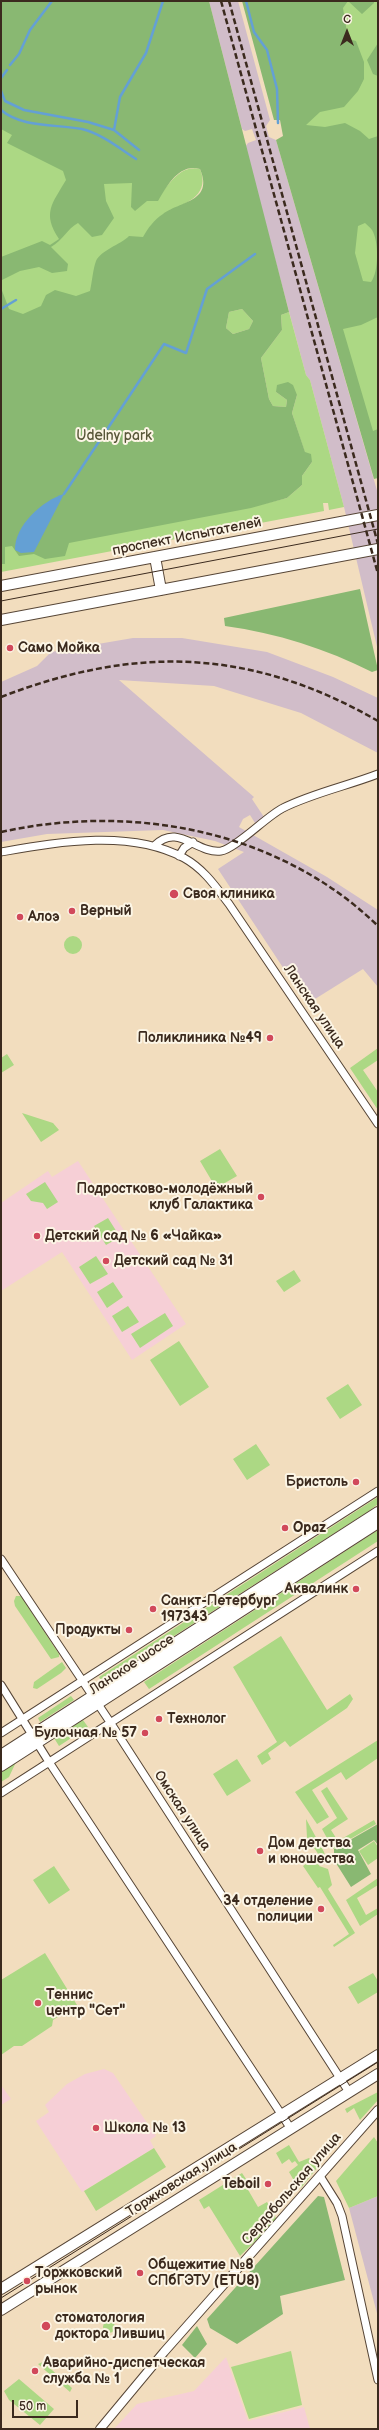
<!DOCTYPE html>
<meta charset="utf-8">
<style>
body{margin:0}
#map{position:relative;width:379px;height:2430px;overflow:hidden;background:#f2ddbe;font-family:"Balsamiq Sans",sans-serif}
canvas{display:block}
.frame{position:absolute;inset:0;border:2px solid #3b2a1e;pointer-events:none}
.north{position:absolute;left:327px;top:12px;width:40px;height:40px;-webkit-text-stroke:3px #fcf5e5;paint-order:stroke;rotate:0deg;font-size:11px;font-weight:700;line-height:16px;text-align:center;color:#3b2a1e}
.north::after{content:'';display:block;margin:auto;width:14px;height:18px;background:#3b2a1e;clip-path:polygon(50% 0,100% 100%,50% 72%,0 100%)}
.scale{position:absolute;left:12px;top:2400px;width:66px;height:18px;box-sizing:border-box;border:2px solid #3b2a1e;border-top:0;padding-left:5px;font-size:12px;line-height:14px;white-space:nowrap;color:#3b2a1e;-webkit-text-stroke:3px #fcf5e5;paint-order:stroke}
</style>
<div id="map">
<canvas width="379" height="2430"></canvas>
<div class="frame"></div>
<div class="north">С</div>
<div class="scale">50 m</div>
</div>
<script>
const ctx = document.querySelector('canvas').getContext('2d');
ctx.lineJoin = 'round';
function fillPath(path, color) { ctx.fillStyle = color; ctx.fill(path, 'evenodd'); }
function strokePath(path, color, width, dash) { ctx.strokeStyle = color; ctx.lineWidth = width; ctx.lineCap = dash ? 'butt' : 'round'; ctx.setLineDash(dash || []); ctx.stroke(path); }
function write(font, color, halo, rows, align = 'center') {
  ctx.font = font + ' "Balsamiq Sans",sans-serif'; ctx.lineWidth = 4; ctx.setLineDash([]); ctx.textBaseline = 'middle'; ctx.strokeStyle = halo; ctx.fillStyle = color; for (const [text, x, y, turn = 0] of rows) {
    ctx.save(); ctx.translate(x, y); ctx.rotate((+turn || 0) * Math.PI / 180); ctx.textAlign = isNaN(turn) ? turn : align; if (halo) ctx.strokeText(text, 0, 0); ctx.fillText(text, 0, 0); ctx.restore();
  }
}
fillPath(new Path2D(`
 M78,1161L186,1324L132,1360L62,1252L1,1291V1203L48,1171L52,1177Z
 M104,2069L113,2073L156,2136L150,2140L154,2148L82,2192L36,2121L49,2112L45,2105L67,2084L85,2074Z
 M1,2085L11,2099L1,2105Z
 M226,2357L248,2421L304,2407L310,2429H114L137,2404L194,2391Z`), '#f6cfd6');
fillPath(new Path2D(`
 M209,1H238L270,120L266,126L269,137L276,140L378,494V651L344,507L310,380L306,375L245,147L248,143L256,140L252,129L245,131L242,129Z
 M133,638H182L267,652L333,677L378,698V753L301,713L214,686L119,680L254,797L252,799L264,817L255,823L250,815L243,819L239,827L327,877L378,910V987L363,969L307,1004L218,869L244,852L215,841L163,830L47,834L1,842V682L37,666L51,652Z
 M378,2196V2317L349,2208Z`), '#d1bdc9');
fillPath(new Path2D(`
 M1,1L164,190C173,179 183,165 200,169C210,193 189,203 170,210L251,507L287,498L302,485V476L312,462L305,453L292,413L297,395L276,392L287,400L286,407L273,406L269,399L261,358L282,330L281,315L289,312L306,375L310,380L344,507L329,510L328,503H323L324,511L1,572Z
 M255,1H378V465Z
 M242,309L253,321L249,329L233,334L226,328L229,312Z
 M64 945a9 9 0 1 1 18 0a9 9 0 1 1-18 0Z
 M378,1048V1060L363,1070L378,1092V1110L350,1068Z
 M7,1054L14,1065L1,1073V1058Z
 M22,1113L53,1123L59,1130L41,1142Z
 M220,1149L237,1176L216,1188L200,1161Z
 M45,1182L58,1202L47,1209L43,1203L31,1201L26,1194Z
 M108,1218L120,1237L106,1245L94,1226Z
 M96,1256L108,1274L90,1284L79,1267Z
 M294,1270L301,1281L284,1292L276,1281Z
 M113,1282L123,1297L107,1308L97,1292Z
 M128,1306L139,1322L122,1332L112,1316Z
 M165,1313L173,1326L140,1348L131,1334Z
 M179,1341L209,1387L180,1406L150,1360Z
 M348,1384L362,1405L340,1419L326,1398Z
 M256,1444L270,1465L247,1480L233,1459Z
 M378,1497V1504L369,1511L102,1682L99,1677Z
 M378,1530V1541L149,1689L144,1682Z
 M16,1596H21L59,1654V1657L51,1659L15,1606L14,1601Z
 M281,1636L327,1710L350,1694L353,1699L347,1708L290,1747L285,1741L268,1753L271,1759L262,1765L257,1756L277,1742L233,1667Z
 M62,1662L66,1668L61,1673L37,1689L33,1688L34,1682Z
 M71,1696L74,1700L40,1722L38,1718Z
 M83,1720L88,1727L59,1746L54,1738Z
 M378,1740V1758L346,1780L341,1772L312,1790L329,1817L317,1824L295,1792Z
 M237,1759L251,1781L227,1796L213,1774Z
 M17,1760L9,1777L1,1782V1771Z
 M327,1787L348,1819L331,1830L338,1841L374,1820L376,1824L333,1849L322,1829L337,1818L321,1791Z
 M306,1819L324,1852L327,1862L321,1860L319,1866L328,1869L332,1885L328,1889L355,1933L334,1947L333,1945L349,1934L320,1887L318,1888L303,1866L319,1855L307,1838Z
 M374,1841L378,1847V1858L368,1865L359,1851Z
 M54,1866L70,1890L49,1904L33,1880Z
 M378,1878V1885L357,1898L366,1915L378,1908V1914L360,1926L346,1900Z
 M45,1953L77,2005L53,2020L52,2026L22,2046H14L1,2055V1980Z
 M373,1973L378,1981V1992L358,2004L348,1987Z
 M378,2092V2100L360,2120L354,2108L347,2113L345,2109Z
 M374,2137L378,2143V2196L349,2208L336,2181Z
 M289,2145L299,2162L309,2158L317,2168L301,2188L296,2184L289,2172L298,2165L295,2161L292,2163L289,2159L282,2164L276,2153Z
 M154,2148L166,2167L96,2211L84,2191Z
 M242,2173L250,2185L247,2188L258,2207L267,2202L277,2220L240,2256L209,2206L204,2209L199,2200Z
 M103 2327a6 6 0 1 1 12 0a6 6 0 1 1-12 0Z
 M291,2351L302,2405L249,2419L231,2367Z
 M43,2362L72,2388L70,2392L38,2364Z
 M19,2379L54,2409L40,2425L9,2400L4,2391Z`), '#acd884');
fillPath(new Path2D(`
 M1,1H209L289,312L281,315L282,330L261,358L269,399L273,406L286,407L287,400L276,392L277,385L288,382L293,385L297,395L292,413L305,452L311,454L312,462L302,476V485L287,498L251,508L69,543L65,556L45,559L34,554L19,556L12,546L5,547V564H1V288L9,309L23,314L41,306L46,295L55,290L76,296L90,291C92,282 93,269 96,261C101,250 120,245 129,236L143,237C148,228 154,220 163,214C180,201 214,202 200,169C179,163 167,186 158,201H147L135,211L131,207L132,183L104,184L106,201L114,218L102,235L92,237L78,223C67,229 63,240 51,247L68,264L67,271L52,273L39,267L20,271L2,280L1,287V257L42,241L50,245L59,239C42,213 52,204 66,180L63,171L7,143L12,135L1,129ZM242,309L253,321L249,329L233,334L226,328L229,312Z
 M242,1H348L343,8L348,39L356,41L364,62V79L358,91L344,107L320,112L306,125L325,127L345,123L360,131L369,139L378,136V317L361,325L343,329L373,431L378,429V478L374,479L276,140L283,136L280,120H274ZM365,223C367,225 370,227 372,230C379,241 379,272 371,282L363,281L355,253L358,226Z
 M348,1H374V3L362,14Z
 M378,43V76L373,74L367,60Z
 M360,589L378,670L372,672C326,649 277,633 225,626L224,618Z
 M378,1824V1845L374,1840L358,1850L371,1874L351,1887L334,1860V1849Z
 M318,2196L324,2197L345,2280L280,2296L283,2314L237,2344L210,2328L207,2319Z
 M197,2326L207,2344L195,2358L182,2345Z`), '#89b872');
fillPath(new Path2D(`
 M64,494L34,552L21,553L15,550C14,526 43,500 64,494Z`), '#64a0d4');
strokePath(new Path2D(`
 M246,1L254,32L267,50L277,89L278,123
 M10,65L19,54L30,30L52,1
 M1,78L7,70
 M1,91L5,101L24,110L88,122L114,130L139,150
 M1,110C22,128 56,124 82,129C102,134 119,148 136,159
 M114,130L120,97L146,53L163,1
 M1,309L16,300
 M64,494L164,344L186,353L207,289L255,254`), '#64a0d4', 2.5);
const minor = new Path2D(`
 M154,846C178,822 196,854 221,851C235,849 268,815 283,808C313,793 347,786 378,774
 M1,852C59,842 130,829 184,858C204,869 216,887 229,904L378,1124
 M179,856L184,848L193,842
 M1,1559L110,1722L349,2092
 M1,1685L49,1762L291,2129
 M1,1733L378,1491
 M1,1793L378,1551
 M320,2176L337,2203L342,2216L378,2380`);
const tertiary = new Path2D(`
 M100,2429L164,2352L378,2110`);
const secondary = new Path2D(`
 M155,557L161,590
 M1,586L378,515
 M1,620L378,549
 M1,1755L378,1512
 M1,1766L378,1523
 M1,2289L378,2055
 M1,2310L378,2074`);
strokePath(minor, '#564536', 9);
strokePath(tertiary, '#564536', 10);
strokePath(secondary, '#564536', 12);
strokePath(minor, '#fff', 7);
strokePath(tertiary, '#fff', 8);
strokePath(secondary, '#fff', 10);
strokePath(new Path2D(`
 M1,601L378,529
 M1,2298L378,2062`), '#3b2a1e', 1);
strokePath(new Path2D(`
 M221,1L378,574
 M229,1L378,544
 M1,697C136,645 251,648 378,721
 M1,832C133,803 279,830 378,926`), '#3b2a1e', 2.5, [6, 3]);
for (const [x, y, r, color] of [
 [10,648,4,"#d1495b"],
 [174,894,5,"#d1495b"],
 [72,911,4,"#d1495b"],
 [20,917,4,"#d1495b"],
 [270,1038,4,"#d1495b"],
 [261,1197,4,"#d1495b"],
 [37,1236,4,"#d1495b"],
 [106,1261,4,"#d1495b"],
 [356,1482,4,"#d1495b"],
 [285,1528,4,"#d1495b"],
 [356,1589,4,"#d1495b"],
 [153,1609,4,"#d1495b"],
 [129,1630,4,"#d1495b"],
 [159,1719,4,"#d1495b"],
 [145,1733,4,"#d1495b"],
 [260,1851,4,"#d1495b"],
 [321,1909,4,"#d1495b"],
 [38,2003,4,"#d1495b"],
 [96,2128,4,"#d1495b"],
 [268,2184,4,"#d1495b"],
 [140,2273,4,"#d1495b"],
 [27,2281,4,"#d1495b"],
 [46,2326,5,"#d1495b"],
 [35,2371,4,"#d1495b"]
]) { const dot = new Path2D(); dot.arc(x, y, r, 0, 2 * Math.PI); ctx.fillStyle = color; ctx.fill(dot); strokePath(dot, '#fcf5e5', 1.5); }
write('14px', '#575638', '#fcf5e5', [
 ["Udelny park",114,436]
]);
write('14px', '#3b2a1e', '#fcf5e5', [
 ["проспект Испытателей",187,537,-11],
 ["Ланская улица",314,1007,56],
 ["Ланское шоссе",132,1665,-33],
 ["Омская улица",182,1811,57],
 ["Торжковская улица",182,2180,-32],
 ["Сердобольская улица",292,2189,-49]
]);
write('bold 14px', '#3b2a1e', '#fcf5e5', [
 ["Само Мойка",18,648],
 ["Своя клиника",183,894],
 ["Верный",80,911],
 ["Алоэ",28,917],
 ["Поликлиника №49",262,1038,"right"],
 ["Подростково-молодёжный",253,1189,"right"],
 ["клуб Галактика",253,1205,"right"],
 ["Детский сад № 6 «Чайка»",45,1236],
 ["Детский сад № 31",114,1261],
 ["Бристоль",348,1482,"right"],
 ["Opaz",293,1528],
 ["Аквалинк",348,1589,"right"],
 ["Санкт-Петербург",161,1601],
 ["197343",161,1617],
 ["Продукты",121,1630,"right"],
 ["Технолог",167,1719],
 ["Булочная № 57",137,1733,"right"],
 ["Дом детства",268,1843],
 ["и юношества",268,1859],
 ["34 отделение",313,1901,"right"],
 ["полиции",313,1917,"right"],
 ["Теннис",46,1995],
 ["центр \"Сет\"",46,2011],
 ["Школа № 13",104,2128],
 ["Teboil",260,2184,"right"],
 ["Общежитие №8",148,2265],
 ["СПбГЭТУ (ETU8)",148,2281],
 ["Торжковский",35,2273],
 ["рынок",35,2289],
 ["стоматология",55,2318],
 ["доктора Лившиц",55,2334],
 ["Аварийно-диспетческая",43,2363],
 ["служба № 1",43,2379]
], 'left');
</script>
